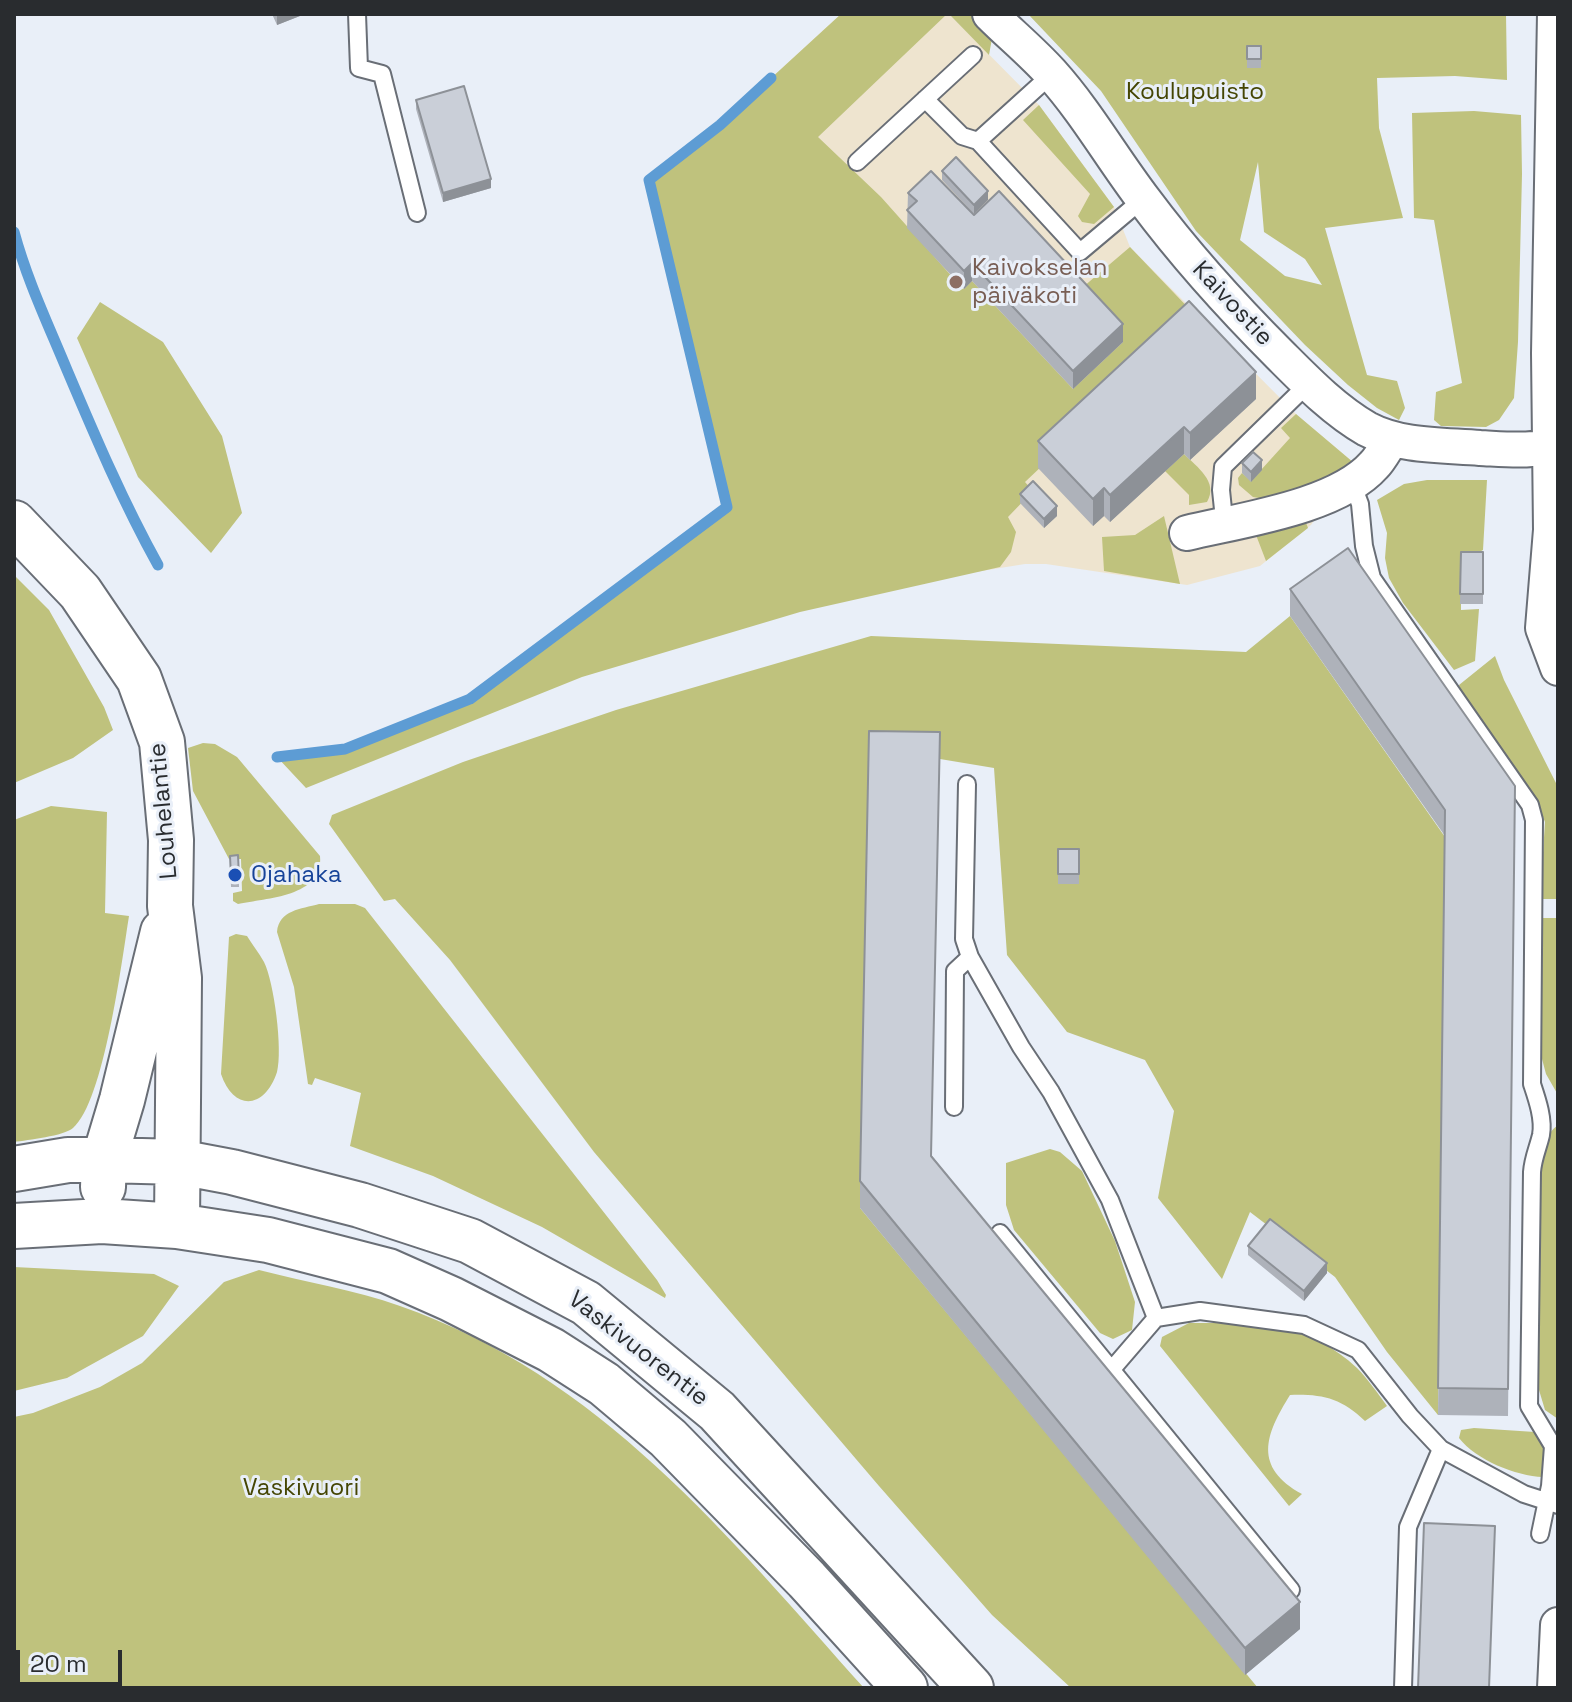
<!DOCTYPE html>
<meta charset="utf-8">
<style>
body{margin:0}
#map{position:relative;width:1572px;height:1702px;overflow:hidden;background:#e9eff8;font-family:"Space Grotesk",sans-serif}
canvas{display:block}
.frame{position:absolute;inset:0;border:16px solid #292c2f;pointer-events:none}
.scale{position:absolute;left:16px;top:1650px;width:106px;height:36px;box-sizing:border-box;border:4px solid #292c2f;border-top:0;padding-left:10px;font-size:24px;line-height:28px;white-space:nowrap;color:#292c2f;-webkit-text-stroke:6px #e9eff8;paint-order:stroke}
</style>
<div id="map">
<canvas width="1572" height="1702"></canvas>
<div class="frame"></div>
<div class="scale">20 m</div>
</div>
<script>
const ctx = document.querySelector('canvas').getContext('2d');
ctx.lineJoin = 'round';
function fillPath(path, color) { ctx.fillStyle = color; ctx.fill(path, 'evenodd'); }
function strokePath(path, color, width, dash) { ctx.strokeStyle = color; ctx.lineWidth = width; ctx.lineCap = dash ? 'butt' : 'round'; ctx.setLineDash(dash || []); ctx.stroke(path); }
function write(font, color, halo, rows, align = 'center') {
  ctx.font = font + ' "Space Grotesk",sans-serif'; ctx.lineWidth = 6; ctx.setLineDash([]); ctx.textBaseline = 'middle'; ctx.strokeStyle = halo; ctx.fillStyle = color; for (const [text, x, y, turn = 0] of rows) {
    ctx.save(); ctx.translate(x, y); ctx.rotate((+turn || 0) * Math.PI / 180); ctx.textAlign = isNaN(turn) ? turn : align; if (halo) ctx.strokeText(text, 0, 0); ctx.fillText(text, 0, 0); ctx.restore();
  }
}
fillPath(new Path2D(`
 M841,14H949L1039,105L1114,207L1130,247L1296,414L1354,463L1311,525L1260,566L1187,585L1046,564H1025L969,573L720,125Z`), '#eee4cf');
fillPath(new Path2D(`
 M841,14H947L818,137L881,197L963,289L972,281L1073,389L1123,342L1076,293L1130,247L1198,318L1025,482L1033,491L1008,517L1016,532L1011,552L1000,567L800,612L582,677L306,788L277,757L345,749L470,699L727,507L649,180L720,125Z
 M949,14H974L993,33L989,55Z
 M1028,14H1506L1507,80L1455,76L1377,78L1379,128L1403,218L1325,228L1367,375L1397,381L1405,408L1399,420L1377,408L1348,385L1305,345L1196,231L1101,91ZM1258,162L1264,232L1305,259L1322,285L1285,276L1240,240Z
 M1039,105L1114,207L1094,224L1082,222L1078,216L1090,194L1023,120Z
 M1474,111L1521,115L1522,174L1518,342L1514,398L1499,420L1486,427L1441,426L1434,420L1436,392L1462,383L1434,220L1414,218L1412,113Z
 M100,302L163,342L222,436L242,513L211,553L138,477L77,338Z
 M1296,414L1354,463L1346,473L1289,494L1265,499L1253,497L1239,485L1238,478L1242,473L1251,481L1290,438L1281,428Z
 M1184,454C1197,467 1219,482 1207,502L1189,505V495L1165,471Z
 M1427,480H1487L1483,550L1461,562V610L1479,609L1475,661L1454,670L1403,603L1389,578L1385,558L1387,533L1377,500L1404,484Z
 M1164,516L1180,584L1104,571L1102,537L1135,535Z
 M1305,520L1308,528L1266,561L1256,535Z
 M14,575L49,610L104,707L113,730L73,758L14,783Z
 M1290,616L1445,837L1438,1415L1387,1352L1335,1277L1250,1212L1222,1279L1158,1198L1174,1111L1145,1060L1067,1032L1007,955L994,768L940,759L870,758L860,1208L1258,1688H1071L992,1615L879,1486L594,1152L450,960L395,899L384,901L329,824L332,815L463,762L616,710L871,636L1246,652Z
 M1495,656L1504,680L1558,787V899H1540L1545,822L1536,799L1462,695L1459,685Z
 M203,743L215,744L237,757L320,856C324,897 266,898 238,904L233,901V893L242,891L241,859H229L193,791L188,748Z
 M51,806L107,812L105,913L129,916C122,960 104,1102 73,1128C64,1136 28,1140 14,1142V820Z
 M319,904H355L365,908L657,1280L666,1295L665,1298L542,1227L433,1176L350,1146L361,1093L315,1078L312,1085L308,1084L294,987L277,932C279,910 301,909 319,904Z
 M1540,918H1558V1095L1546,1074L1538,1044Z
 M236,934L247,936C252,944 259,953 264,962C274,982 283,1050 277,1072C265,1109 234,1112 221,1074L229,937Z
 M1558,1125V1419L1545,1410L1539,1390L1536,1356L1538,1164C1542,1150 1545,1134 1558,1125Z
 M1050,1149L1060,1152L1082,1171L1115,1241L1135,1302L1132,1330L1113,1339L1100,1333L1014,1230L1006,1205V1163Z
 M14,1267L154,1274L179,1286L143,1336L67,1378L14,1391Z
 M259,1270C305,1282 355,1290 400,1306C600,1376 728,1536 864,1688H14V1417L33,1413L100,1387L142,1363L224,1282Z
 M1189,1323C1254,1323 1307,1321 1357,1368C1368,1379 1378,1394 1387,1406L1365,1421C1341,1398 1322,1394 1290,1395C1265,1435 1253,1467 1302,1494L1289,1506L1160,1346L1162,1337Z
 M1474,1428L1535,1432C1544,1443 1550,1463 1543,1477C1516,1476 1476,1460 1459,1438L1461,1430Z`), '#bfc27d');
strokePath(new Path2D(`
 M14,232C27,280 48,324 67,370C95,436 123,502 158,565
 M277,757L345,749L470,699L727,507L649,180L720,125L771,78`), '#5d9cd4', 11);
const service = new Path2D(`
 M357,14L359,68L382,74L417,213
 M1052,74L978,141L1080,252L1143,199
 M925,99L962,136L978,141
 M857,162L973,55
 M1352,483L1360,504L1364,546L1372,578L1530,805L1534,820L1532,1084C1537,1099 1544,1119 1541,1135C1538,1148 1533,1158 1532,1172L1529,1406L1553,1446L1550,1486L1540,1534
 M1225,529L1221,490L1223,467L1309,383
 M967,784L964,939L970,957L1021,1047L1051,1092L1110,1200L1156,1318L1200,1311L1304,1325L1358,1350L1410,1416L1441,1449L1524,1494L1558,1505
 M954,1107L955,971L970,957
 M1000,1233L1291,1590
 M1113,1368L1156,1318
 M1403,1688L1408,1527L1441,1449`);
const minor = new Path2D(`
 M990,14C1010,34 1032,52 1051,73C1086,112 1112,158 1144,200C1185,255 1231,306 1280,355C1306,381 1334,410 1367,429C1401,447 1443,445 1480,448C1503,449 1537,453 1558,443
 M1555,14L1549,353L1551,530L1543,628L1558,668
 M1187,533C1241,520 1337,507 1374,465C1381,458 1386,447 1392,439
 M1555,1688L1558,1625`);
const secondary = new Path2D(`
 M14,523L80,592L139,679L162,742L171,840L170,906L179,978L177,1226
 M14,1169L68,1160H104L179,1162L232,1172L360,1205L470,1241L586,1303L717,1411L971,1688
 M103,1187L104,1160L122,1100L163,932
 M14,1226L102,1221L177,1226L268,1240L388,1271L451,1299L551,1350L604,1384L668,1438L807,1580L905,1688`);
strokePath(service, '#696e76', 20);
strokePath(minor, '#696e76', 38);
strokePath(secondary, '#696e76', 48);
strokePath(service, '#fff', 16);
strokePath(minor, '#fff', 34);
strokePath(secondary, '#fff', 44);
fillPath(new Path2D(`
 M272,14H305L277,25Z
 M1247,46H1261V68H1247Z
 M416,100L491,188L443,202L416,109Z
 M942,171L988,191L974,214L942,180Z
 M908,193L974,215L1123,342L1073,389L972,281L964,289L907,228Z
 M1256,399L1190,460L1184,454L1110,522L1104,516L1093,526L1038,468V441Z
 M1242,463L1262,470L1251,482L1242,473Z
 M1020,494L1057,516L1044,528L1020,503Z
 M1461,552H1483V604H1460Z
 M1290,589L1515,786L1508,1416L1438,1415L1445,836L1290,616Z
 M1058,849H1079V884H1058Z
 M238,855L239,887H231L230,856Z
 M932,1156L1300,1629L1245,1675L860,1208V1181Z
 M1248,1246L1327,1273L1304,1301L1248,1255Z`), '#aeb2ba');
fillPath(new Path2D(`
 M277,14H305L277,25Z
 M491,179V188L443,202V193Z
 M988,191V200L974,214V205Z
 M972,263V281L964,289V271Z
 M1123,324V342L1073,389V371Z
 M1256,372V399L1190,460V433Z
 M1184,427V454L1110,522V495Z
 M1262,460V470L1251,482V472Z
 M1104,488V516L1093,526V499Z
 M1057,506V516L1044,528V519Z
 M1327,1263V1273L1304,1301V1291Z
 M1300,1602V1629L1245,1675V1648Z`), '#8d9197');
const building = new Path2D(`
 M1247,46H1261V59H1247Z
 M464,86L491,179L443,193L416,100Z
 M956,157L988,191L974,205L942,171Z
 M931,171L974,215L999,191L1123,324L1073,371L972,263L964,271L907,210L917,201L908,193Z
 M1189,301L1256,372L1190,433L1184,427L1110,495L1104,488L1093,499L1038,441Z
 M1253,452L1262,460L1251,472L1242,463Z
 M1033,481L1057,506L1044,519L1020,494Z
 M1348,548L1515,786L1508,1389L1438,1388L1445,810L1290,589Z
 M1461,552H1483V594H1460Z
 M869,731L940,732L931,1156L1300,1602L1245,1648L860,1181Z
 M1058,849H1079V874H1058Z
 M238,855L239,877H231L230,856Z
 M1270,1219L1327,1263L1304,1291L1248,1246Z
 M1424,1523L1495,1526L1489,1688H1418Z`);
fillPath(building, '#cacfd8');
strokePath(building, '#8d9197', 2);
for (const [x, y, r, color] of [
 [956,282,8,"#8d6e63"],
 [235,875,8,"#1a4fb4"]
]) { const dot = new Path2D(); dot.arc(x, y, r, 0, 2 * Math.PI); ctx.fillStyle = color; ctx.fill(dot); strokePath(dot, '#e9eff8', 3); }
write('24px', '#454604', '#e9eff8', [
 ["Koulupuisto",1195,92],
 ["Vaskivuori",301,1488]
]);
write('24px', '#785e54', '#e9eff8', [
 ["Kaivokselan",972,268],
 ["päiväkoti",972,296]
], 'left');
write('24px', '#292c2f', '#e9eff8', [
 ["Kaivostie",1232,304,47],
 ["Louhelantie",164,811,-95],
 ["Vaskivuorentie",638,1349,38]
]);
write('24px', '#164399', '#e9eff8', [
 ["Ojahaka",251,875]
], 'left');
</script>
